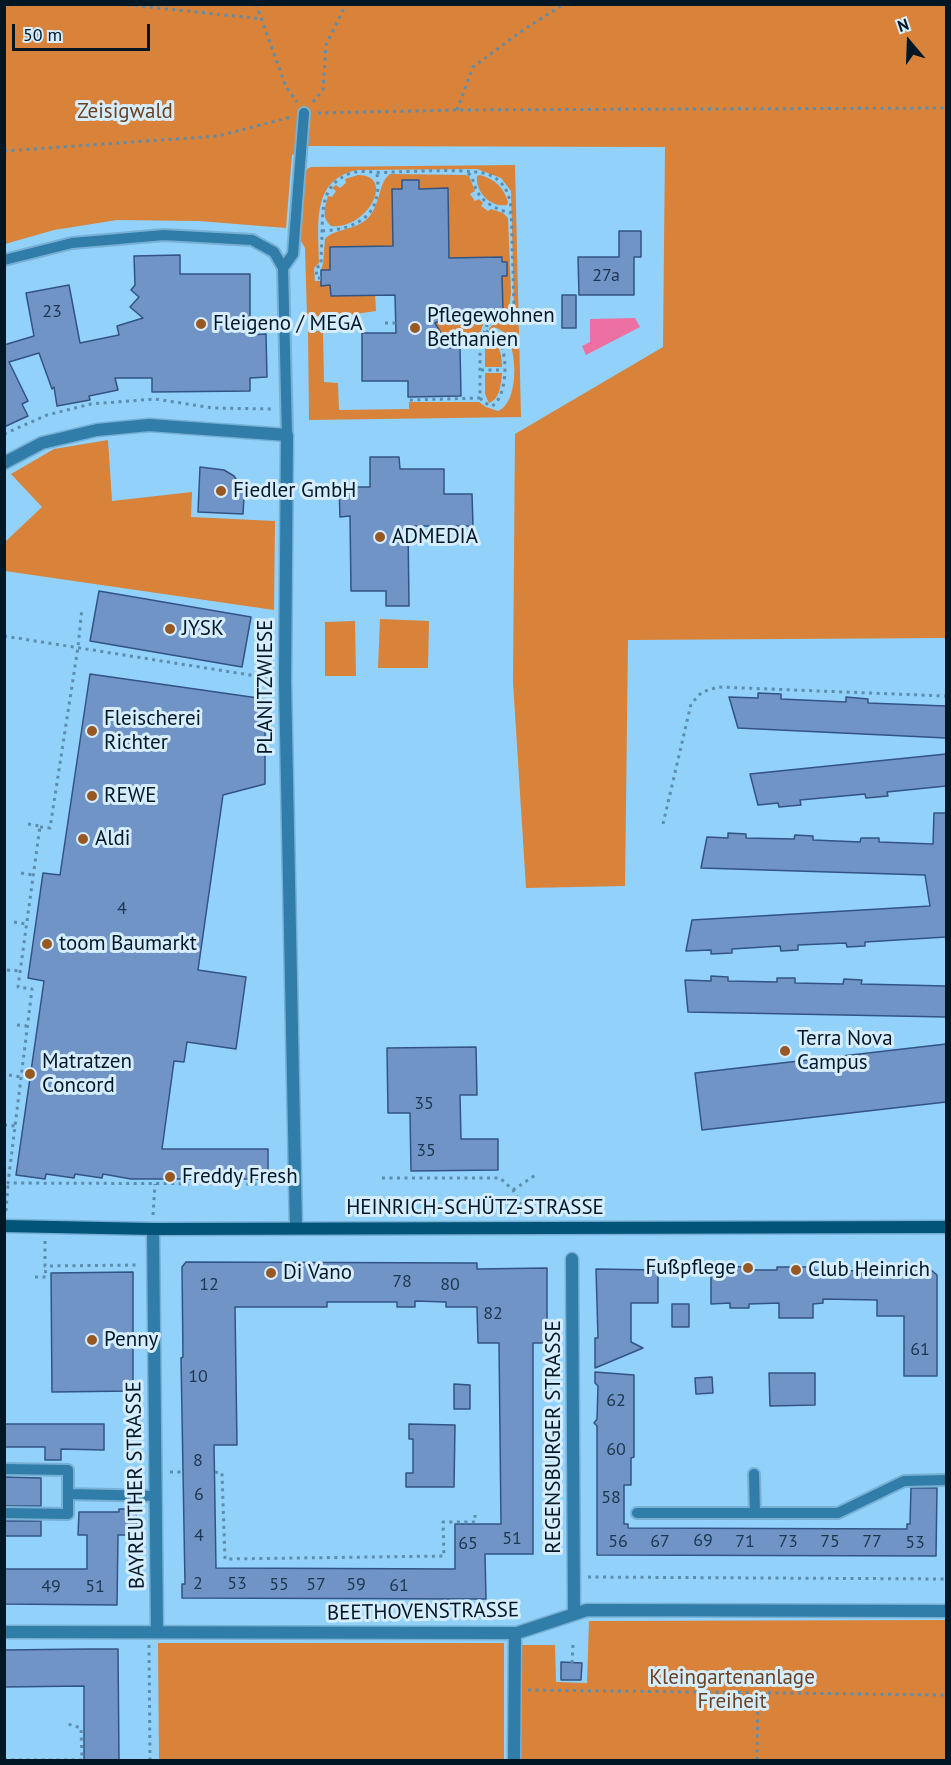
<!DOCTYPE html>
<meta charset="utf-8">
<style>
body{margin:0}
#map{position:relative;width:951px;height:1765px;overflow:hidden;background:#92d1fa;font-family:"PT Sans",sans-serif}
canvas{display:block}
.frame{position:absolute;inset:0;border:6px solid #001826;pointer-events:none}
.north{position:absolute;left:879px;top:12px;width:60px;height:60px;-webkit-text-stroke:4px #d5edfe;paint-order:stroke;rotate:341deg;font-size:16px;font-weight:700;line-height:24px;text-align:center;color:#001826}
.north::after{content:'';display:block;margin:auto;width:21px;height:27px;background:#001826;clip-path:polygon(50% 0,100% 100%,50% 72%,0 100%)}
.scale{position:absolute;left:12px;top:24px;width:138px;height:27px;box-sizing:border-box;border:3px solid #001826;border-top:0;padding-left:8px;font-size:18px;line-height:21px;white-space:nowrap;color:#001826;-webkit-text-stroke:4px #d5edfe;paint-order:stroke}
</style>
<div id="map">
<canvas width="951" height="1765"></canvas>
<div class="frame"></div>
<div class="north">N</div>
<div class="scale">50 m</div>
</div>
<script>
const ctx = document.querySelector('canvas').getContext('2d');
ctx.lineJoin = 'round';
function fillPath(path, color) { ctx.fillStyle = color; ctx.fill(path, 'evenodd'); }
function strokePath(path, color, width, dash) { ctx.strokeStyle = color; ctx.lineWidth = width; ctx.lineCap = dash ? 'butt' : 'round'; ctx.setLineDash(dash || []); ctx.stroke(path); }
function write(font, color, halo, rows, align = 'center') {
  ctx.font = font + ' "PT Sans",sans-serif'; ctx.lineWidth = 6; ctx.setLineDash([]); ctx.textBaseline = 'middle'; ctx.strokeStyle = halo; ctx.fillStyle = color; for (const [text, x, y, turn = 0] of rows) {
    ctx.save(); ctx.translate(x, y); ctx.rotate((+turn || 0) * Math.PI / 180); ctx.textAlign = isNaN(turn) ? turn : align; if (halo) ctx.strokeText(text, 0, 0); ctx.fillText(text, 0, 0); ctx.restore();
  }
}
fillPath(new Path2D(`
 M5,5H946V638L628,640L625,886L526,888L513,682L515,434L663,347L665,147L309,146L292,155L286,228L199,221L117,220L54,230L5,244Z
 M515,165L521,417L309,420L308,331H337V333H323L324,382L338,383L339,410L409,409V402H479L486,407L498,411C519,403 518,349 505,334C502,330 497,328 493,327L492,332H489V329C494,321 506,321 514,311L511,191L501,178L477,169L357,170C310,180 319,226 319,263L314,268L315,281H321V286L330,285L331,296L375,295L376,311L335,317L307,316L305,248L301,241L302,178L307,169L311,167Z
 M390,174L465,175L469,176L475,191L470,194L475,201L479,199L483,203L481,206L488,211L491,209L503,213L508,218L511,293L509,309L498,317L484,322L480,333L473,336L461,337L460,348H434L440,332L435,323L440,320L434,308L503,309L502,276H507V262H502V257L444,258L417,244L449,243L448,188L419,189L418,180H403L402,189H392L409,255L330,247V270H321L323,264L325,239C335,228 354,231 367,219C381,206 378,182 390,174Z
 M358,175C396,175 368,230 331,226C321,217 325,207 328,196L332,197L336,191L332,188L336,185L340,188L346,183L345,179Z
 M480,175C495,179 504,188 508,202L507,205C491,208 475,192 477,176Z
 M490,338C500,343 502,357 502,367H485V342Z
 M485,373H502C501,384 500,399 489,403L485,394Z
 M108,440L112,501L192,492L191,517L275,521L274,610L5,571V542L42,507L11,474L54,449Z
 M380,619L429,621L428,668H378Z
 M355,621L356,676H325V622Z
 M946,1620V1760H518V1645H555L556,1682L587,1683L589,1621Z
 M158,1643H504V1760H159Z`), '#d98239');
fillPath(new Path2D(`
 M635,318L640,327L586,355L582,346L590,342V319Z`), '#ed70a2');
const building = new Path2D(`
 M402,180H419V189L448,188L449,258L502,257V262H507V276H502L503,310L435,311L441,320L435,323L450,348H460L461,396L408,397V381H362V333H396L395,295L331,296L330,285L321,286V270H330V247L393,246L392,189H402Z
 M619,231H641V257H634V295H579L578,257H619Z
 M180,255V274H250V335L266,334L267,377L250,378V391L152,392V378H115L118,390L89,396L90,400L57,406L54,387L52,389L39,353L9,362L28,401L22,404L28,416L4,427V345L34,336L26,293L69,285L80,343L119,335L117,326L143,318L130,307L139,297L131,290L135,285L134,256Z
 M562,295H576V328H562Z
 M370,457H399L400,469H444V494H472L473,526H408L409,606H386V591H351L350,516L340,517L339,487H370Z
 M200,467L224,470L234,476L242,488L244,497L243,514L198,512Z
 M99,591L251,617L242,667L90,641Z
 M90,674L265,699V784L223,795L198,970L246,977L236,1049L187,1042L184,1062L174,1061L162,1149H268V1179H131L103,1174L102,1178L75,1174L74,1178L46,1174L45,1179L16,1175L44,981L28,978L43,873L60,875Z
 M758,693L781,694V699L846,702V697L868,699V703L946,706V738L738,728L729,697L758,698Z
 M946,754V786L887,792L888,796L866,798L865,794L800,800L801,805L779,807L778,803L758,805L750,774Z
 M934,813H946V937L865,942V946L847,947L846,943L798,945V950L781,951L780,946L732,949V953L711,954V950L686,951L692,920L930,906L925,875L701,868L707,837L728,838V833L746,834V838L794,839L795,835L813,836V840L860,842L861,838H879V842L933,844Z
 M711,976L728,977V981L777,982V978H795V983L843,984L844,979L862,980L861,984L946,986V1017L688,1012L685,980L711,981Z
 M946,1044V1102L702,1130L695,1073Z
 M476,1047L477,1095H460L461,1139H498V1170L411,1171L410,1113H388L387,1048Z
 M186,1262L477,1263V1269L547,1268V1326H553V1343H533V1554H485L486,1599L182,1598V1584H185L181,1358L183,1357L182,1267ZM415,1301L446,1302V1307H477L478,1343H499L501,1524H455V1569L216,1568L214,1445H237L235,1307H327V1302H397V1307H415Z
 M729,1266L743,1267V1270H777V1267H814V1270L841,1271L930,1269L937,1275V1376H904V1316H877V1300L823,1299V1303L813,1304V1318H779V1303L749,1304V1308H730V1303L711,1304V1270H729Z
 M596,1269L658,1270V1303H631V1342L643,1348L595,1368V1338H598Z
 M133,1272V1391L52,1392L51,1273Z
 M672,1304H689V1327H672Z
 M595,1372L634,1375V1457L631,1458V1485H624V1524H628V1528L907,1529V1524H910L911,1488H937L936,1556L597,1555V1426L594,1423L597,1419L598,1386L595,1383Z
 M769,1373H815V1405L770,1406Z
 M712,1377L713,1393L696,1394L695,1378Z
 M454,1384L470,1385V1409H454Z
 M4,1424H104V1450L61,1449V1460H45V1447H4Z
 M409,1424L455,1425L454,1487H406V1473H413V1439H409Z
 M4,1477L41,1478V1506H4Z
 M119,1509H136L137,1535H118L117,1605L4,1604V1569H87V1535H78L79,1512H119Z
 M4,1521H41V1536H4Z
 M89,1649H118L119,1761H84V1686L4,1687V1650Z
 M561,1662L582,1663L581,1680H561Z`);
fillPath(building, '#7194c7');
strokePath(building, '#335482', 1.5);
const lane = new Path2D(`
 M4,260L72,243L164,235L252,240L274,252L283,268L287,435
 M283,268L293,254L304,113
 M4,1469L68,1470V1514L4,1513
 M754,1474L755,1513
 M68,1494L156,1496
 M637,1513H838L904,1481L946,1480`);
const street = new Path2D(`
 M4,463L42,443L97,430L149,425L287,435L285,681L296,1228
 M153,1229L157,1632
 M572,1259L574,1614
 M4,1632L517,1633L587,1610L946,1611
 M514,1760L515,1633`);
const secondary = new Path2D(`
 M4,1226L153,1229L946,1227`);
strokePath(lane, '#78b0d4', 14);
strokePath(street, '#78b0d4', 15);
strokePath(secondary, '#78b0d4', 15);
strokePath(new Path2D(`
 M120,4L263,19
 M256,4L286,87L297,102
 M313,102L323,90L326,45L346,4
 M457,110L473,67L526,28L564,4
 M318,113L457,110L946,108
 M4,151L218,136L291,117
 M468,173C474,178 473,184 477,191C483,203 498,210 510,213
 M322,231C359,229 383,214 377,174
 M321,278H317L316,268L321,265C321,254 322,243 322,232C323,206 322,184 351,173C363,169 376,174 389,172C411,172 476,167 492,176C505,183 509,194 511,207L514,304C509,317 499,319 487,325C485,332 482,338 480,345V398L409,400
 M385,323H396
 M481,370H505
 M480,398L485,403L492,406C507,397 508,357 500,343C497,338 490,334 485,330
 M4,434L47,415L91,404L155,399L213,408L273,409
 M4,636L269,678
 M28,824L40,826L18,987L32,989L8,1183L280,1184
 M663,824L691,704L702,692L718,687L946,696
 M40,827L50,828L78,647L82,608
 M21,873L33,875
 M14,922L26,924
 M7,970L20,971
 M17,1025L27,1026
 M9,1075L21,1077
 M4,1125L15,1126
 M382,1178H500L513,1190L523,1207
 M513,1190L537,1174
 M6,1211L8,1183
 M153,1215L155,1184
 M45,1241V1266L139,1265
 M35,1277H46L45,1266
 M170,1472H184
 M215,1472L222,1473L225,1559L444,1556L443,1522H475V1515
 M588,1577L946,1579
 M149,1645L150,1760
 M572,1663L573,1644
 M528,1690L946,1695
 M4,1760H82L81,1728L68,1724
 M757,1760L758,1693`), '#5d8dac', 3, [3, 4.5]);
strokePath(lane, '#2f7da8', 10);
strokePath(street, '#2f7da8', 12);
strokePath(secondary, '#025478', 12);
for (const [x, y, r, color] of [
 [201,324,6,"#985822"],
 [415,328,6,"#985822"],
 [221,491,6,"#985822"],
 [380,537,6,"#985822"],
 [170,629,6,"#985822"],
 [92,731,6,"#985822"],
 [92,796,6,"#985822"],
 [83,839,6,"#985822"],
 [47,944,6,"#985822"],
 [785,1051,6,"#985822"],
 [30,1074,6,"#985822"],
 [170,1177,6,"#985822"],
 [748,1268,6,"#985822"],
 [796,1270,6,"#985822"],
 [271,1273,6,"#985822"],
 [92,1340,6,"#985822"]
]) { const dot = new Path2D(); dot.arc(x, y, r, 0, 2 * Math.PI); ctx.fillStyle = color; ctx.fill(dot); strokePath(dot, '#d5edfe', 2); }
write('18px', '#1c374e', null, [
 ["27a",606,276],
 ["23",52,312],
 ["4",122,909],
 ["35",424,1104],
 ["35",426,1151],
 ["78",402,1282],
 ["12",209,1285],
 ["80",450,1285],
 ["82",493,1314],
 ["61",920,1350],
 ["10",198,1377],
 ["62",616,1401],
 ["60",616,1450],
 ["8",198,1461],
 ["6",199,1495],
 ["58",611,1498],
 ["4",199,1536],
 ["51",512,1539],
 ["69",703,1541],
 ["56",618,1542],
 ["67",660,1542],
 ["71",745,1542],
 ["73",788,1542],
 ["75",830,1542],
 ["77",872,1542],
 ["53",915,1543],
 ["65",468,1544],
 ["2",198,1584],
 ["53",237,1584],
 ["55",279,1585],
 ["57",316,1585],
 ["59",356,1585],
 ["61",399,1586],
 ["49",51,1587],
 ["51",95,1587]
]);
write('21px', '#6d411f', '#d5edfe', [
 ["Zeisigwald",125,112],
 ["Kleingartenanlage",732,1678],
 ["Freiheit",732,1702]
]);
write('21px', '#001826', '#d5edfe', [
 ["Pflegewohnen",427,316],
 ["Bethanien",427,340],
 ["Fleigeno / MEGA",213,324],
 ["Fiedler GmbH",233,491],
 ["ADMEDIA",392,537],
 ["JYSK",182,629],
 ["Fleischerei",104,719],
 ["Richter",104,743],
 ["REWE",104,796],
 ["Aldi",95,839],
 ["toom Baumarkt",59,944],
 ["Terra Nova",797,1039],
 ["Campus",797,1063],
 ["Matratzen",42,1062],
 ["Concord",42,1086],
 ["Freddy Fresh",182,1177],
 ["Fußpflege",736,1268,"right"],
 ["Club Heinrich",808,1270],
 ["Di Vano",283,1273],
 ["Penny",104,1340]
], 'left');
write('21px', '#001826', '#d5edfe', [
 ["PLANITZWIESE",266,687,-90],
 ["HEINRICH-SCHÜTZ-STRASSE",475,1208],
 ["REGENSBURGER STRASSE",554,1437,-90],
 ["BAYREUTHER STRASSE",136,1485,-91],
 ["BEETHOVENSTRASSE",423,1612,-1]
]);
</script>
